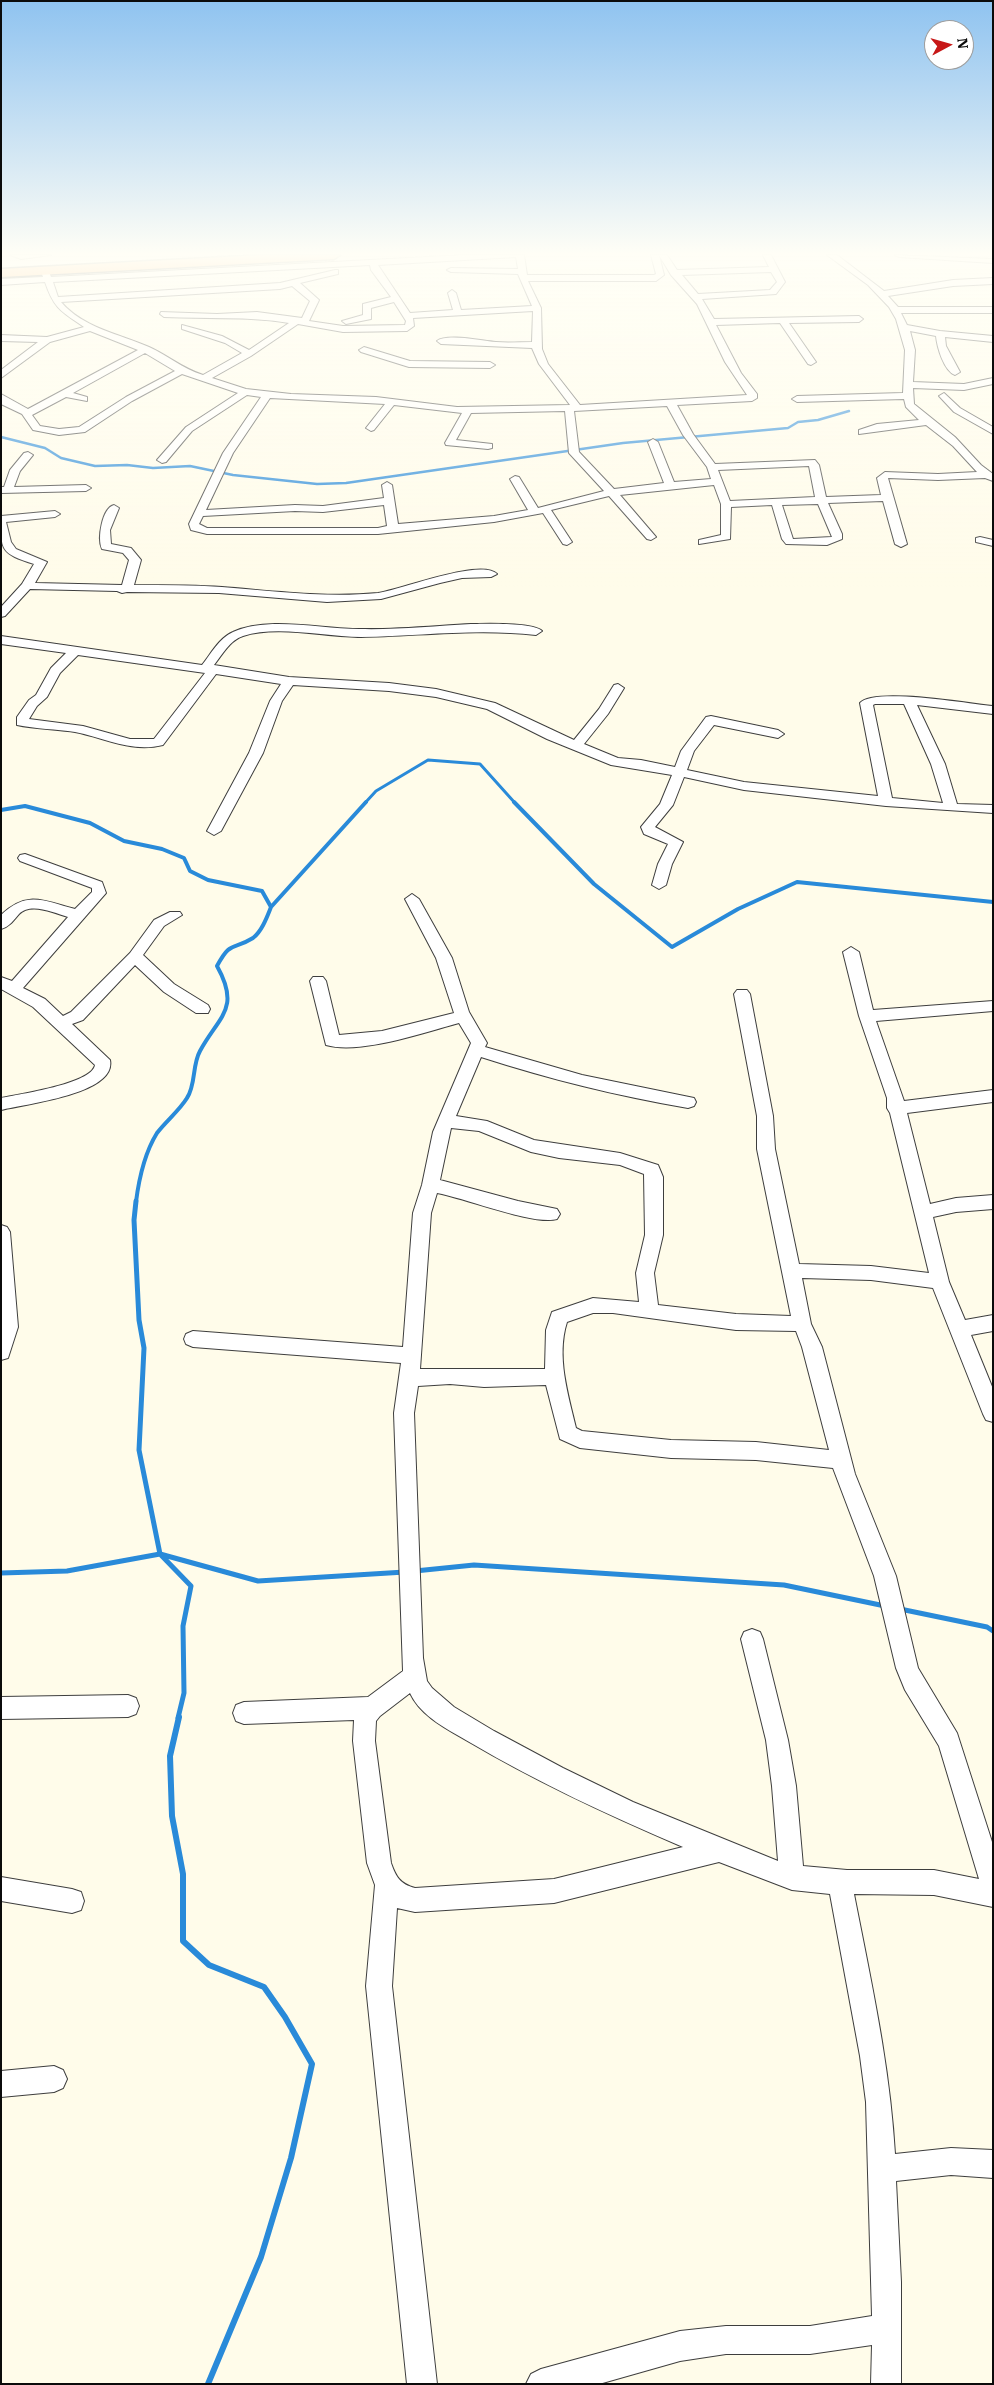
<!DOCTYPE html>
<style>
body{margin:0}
#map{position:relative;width:994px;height:2385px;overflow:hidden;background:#fffcea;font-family:"IBM Plex Serif",serif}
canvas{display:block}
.frame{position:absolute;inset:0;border:2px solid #0b0b0b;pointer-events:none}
.north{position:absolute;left:924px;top:20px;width:50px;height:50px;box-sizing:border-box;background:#fff;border:1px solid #9d9d9d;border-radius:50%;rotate:84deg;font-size:14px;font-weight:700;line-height:20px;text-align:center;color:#0b0b0b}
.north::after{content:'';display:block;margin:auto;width:18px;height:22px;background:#c71818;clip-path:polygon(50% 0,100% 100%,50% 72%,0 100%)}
</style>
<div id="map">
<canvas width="994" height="2385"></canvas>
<div class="frame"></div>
<div class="north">N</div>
</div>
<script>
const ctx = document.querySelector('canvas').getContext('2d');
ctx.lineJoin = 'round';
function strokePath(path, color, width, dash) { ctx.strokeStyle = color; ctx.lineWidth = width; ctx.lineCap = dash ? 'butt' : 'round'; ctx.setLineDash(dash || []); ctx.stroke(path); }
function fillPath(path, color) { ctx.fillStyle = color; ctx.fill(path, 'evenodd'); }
strokePath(new Path2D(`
 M1,437L45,448L61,458L95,466L127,465L153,468L190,466L233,475L317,484L346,483L623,443L788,428L798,422L818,420L849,411`), '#298ad9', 2.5);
strokePath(new Path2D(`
 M365,803L376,791L428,760L480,764L515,803`), '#298ad9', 3);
strokePath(new Path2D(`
 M514,802L594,884L672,947L738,909L797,882L993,902
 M1,810L25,806L90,823L124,841L162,849L184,858L190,871L208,880L262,891L271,907C267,917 262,931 253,938C232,951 231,940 217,966C241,1009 219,1016 200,1051C192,1065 196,1085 187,1098C179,1111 166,1121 157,1133C144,1154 139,1178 136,1202
 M271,907L366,802`), '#298ad9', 4);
strokePath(new Path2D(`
 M136,1201L134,1220L139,1320L144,1348L139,1450L160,1554L191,1586L183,1626L184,1693L178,1718
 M415,1571L474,1565L784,1585L885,1606
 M1,1573L67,1571L160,1554L258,1581L405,1572
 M900,1609L987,1627L993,1631`), '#298ad9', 5);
strokePath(new Path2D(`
 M179,1717L170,1756L172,1816L183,1874V1941L209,1965L264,1987L285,2017L312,2064L291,2158L261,2257L208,2384`), '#298ad9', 6);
const minor = new Path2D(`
 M10,255H51L21,259Z
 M464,255H524L527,275H654L656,274L651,255H667L677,270L769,267L763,255H771L785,282L776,294L702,299L714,319L859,316L863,319L859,322L789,323L816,362L811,365L808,364L780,323L716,325L741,373L757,394V398L752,401L677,405L693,434L715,464L815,460L819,465L826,497L881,495L877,478L885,472L938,474L977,472L953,446L926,425L859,434V430L877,424L919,420L906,407L904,399L797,402L792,399L797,396L903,393L905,350L896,319L889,307L868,285L827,255H837L884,291L953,280L993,278V284L953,286L888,296L898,307H993V313H901L907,325L940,331L993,336V342L945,337L946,346L960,372L955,375C944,371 937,347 936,336L910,331L915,350L913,382L964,384L993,378V384L964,390L913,388L914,404L955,437L981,465L993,474V481L985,478L938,480L888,478L907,544L901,547L895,544L883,501L828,503L842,534V539L827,545L786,544L782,539L772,505L731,507L730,539L699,544V540L721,535V504L714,485L620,495L656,537L651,540L647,539L609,496L551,510L572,542L567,545L563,544L543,513L494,522L378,534H207L191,530L189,524L223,453L261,397L247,395L192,431L166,462L162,463L157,460L186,427L238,393L182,374L132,401L85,432L59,435L33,430L22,414L1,404V394L28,409L138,350L90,331L50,342L1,378V370L38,342L1,341V335L47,337L84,327C62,312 54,309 45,282L1,285V279L43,277L41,271L45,269H48L51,277ZM659,255L671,275L697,304L725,362L747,395L580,405L548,364L542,349L541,308L528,281H656L664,275ZM516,257L518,269L451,268L447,270L451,272L518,274L532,306L461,310L456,293L452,290L448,293L453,310L410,313L378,265ZM370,265L371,270L391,297L363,304V315L342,321L346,324L371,319V308L394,302L406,321L405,325L343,326L309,321L319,300L300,283L338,274V270H335L280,283L58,297L53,282ZM771,272L777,282L770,290L698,294L682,275ZM292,286L310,301L302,318L257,312L217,314L161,312L160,314L164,317C206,319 248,316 289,323L249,350L222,336L182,325V329L225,343L242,353L203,375C181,368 169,356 149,347C120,334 83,328 61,302L280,289ZM533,311L532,342C520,342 508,343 496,342C482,341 447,333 437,341L441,344L532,348L539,364L570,405L457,407L376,397L291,394L246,389L212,378L251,356L298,324L343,332L407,331L414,326L413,318ZM145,353L175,371L126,397L79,427L59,429L40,426L32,415L66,397L87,401V397L73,393ZM270,398L385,404L366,428L371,431L374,430L394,405L462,413L445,443L446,445L488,449L492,448V444L456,440L471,413L565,411L569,453L604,491L538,508L519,477L515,476L510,479L528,510L494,516L398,524L392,485L387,482L382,485L384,498L323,506L295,505L206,510L233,453ZM667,406L683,435L707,467L711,479L674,482L658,442L653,439L648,442L664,483L614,489L579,452L574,411ZM809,466L815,497L730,501L718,470ZM818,504L832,537L793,539L782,505ZM384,505L387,526L378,528H207L199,524L203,516L295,511L323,512Z
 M895,255L993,259V263L899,257Z
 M364,347L410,361L490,362L495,365L490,368L409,367L361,352L359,350Z
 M944,393L960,408L993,427V434L954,412L939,396Z
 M28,452L33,455L20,471L14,487L86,485L91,488L86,491L1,493V487H4L10,470L24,453Z
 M114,505L119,508L110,530L111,544L131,548L141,560L134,585C163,585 193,585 222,587C274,591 326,598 378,593C400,590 481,558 497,574L491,577L462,578L440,583L381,599L327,602L219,593L127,592L122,593L117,591L30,589L5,616L1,617V607L22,584L34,564C0,553 1,551 1,516L55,511L60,514L55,517L6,522L11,542L16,549L47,562L35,583L122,585L129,560L123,553L102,549C97,539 102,508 114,505Z
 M980,537L993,540V546L976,542V538Z
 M471,624C485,624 533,622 542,631L536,635C477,628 420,636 361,637C325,637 277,625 243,636C230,640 222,655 214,665L289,677L389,683L436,689L495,703L574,740L599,709L614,685L618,684L624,688L608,714L584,744L618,758L641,760L675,767L681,751L706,717L711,716L778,730L784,734L778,738L714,725L694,751L687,770L744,782L878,796L860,703C874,687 970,704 993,706V714L917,705L945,764L957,804L993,805V813L886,806L744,790L684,777L673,805L655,827L683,842L672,864L666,885L659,889L652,885L658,864L668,844L644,834L641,827L660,804L672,775L611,765L547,739L487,709L436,697L389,691L293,685L282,701L263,753L221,831L214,835L207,831L249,753L270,701L281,684L216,674L163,745C131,753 106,738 75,732C56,729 36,729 17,725V717L29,700L36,695L51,668L66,653L1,644V636L202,665C211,654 219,638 233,632C267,616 322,629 359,629C396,630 434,626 471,624ZM78,655L205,673L154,739H130L83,726L29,719L37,706L47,697L60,673ZM875,704H904L931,764L943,803L892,798L873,705Z
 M25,854L102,882L106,893L23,988L45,999L63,1016L71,1012L130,953L154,920L170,912H180L182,915L164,926L143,955L174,984L208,1005L210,1009L208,1013H196L164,992L135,965L83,1020L72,1024L110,1060C117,1094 25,1104 1,1110V1098C19,1094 92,1084 95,1065L33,1007L1,989V977L12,981L68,917C54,913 31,902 19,914C14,920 9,927 1,929V915C27,890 44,901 75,909L92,892V888L20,861L18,858L20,855Z
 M412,894L419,899L452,958L469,1012L487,1043L485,1047L582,1075L694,1098L696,1102L694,1106L688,1108C618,1096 549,1079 481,1057L456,1116L487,1121L534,1140L620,1153L658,1165L663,1177V1235L654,1273L658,1305L736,1314L791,1316L757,1149V1116L734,994L737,990H747L750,994L773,1116L775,1149L799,1264L871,1266L929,1273L890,1113L887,1108V1098L859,1016L843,952L851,947L859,952L873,1010L993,1001V1011L876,1021L904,1101L993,1090V1102L907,1113L930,1204L956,1198L993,1195V1209L956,1212L933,1217L949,1282L965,1320L993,1315V1331L971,1335L993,1389V1422L986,1420L983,1414L933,1288L871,1280L802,1278L811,1324L822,1347L855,1474L896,1576L918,1668L957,1733L993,1845V1907L934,1895L854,1894C871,1981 890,2066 895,2154L951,2148L993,2150V2178L951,2175L896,2181L901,2282V2384H871L872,2345L810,2354H726L680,2361L599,2384H526L531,2374L541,2369L680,2331L726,2326H810L872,2316L866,2102L860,2056L830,1894L792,1890L719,1862L554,1903L415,1912L397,1908L392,1986L437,2384H407L366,1986L375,1885L367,1863L353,1741L354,1720L244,1724L236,1721L233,1713L236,1705L244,1702L368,1697L403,1671L394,1413L401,1363L193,1347L186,1344L184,1339L186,1334L193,1331L403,1347L413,1213L422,1185L433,1132L471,1043L459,1023C425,1032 360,1055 326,1045L310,981L313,977H323L326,981L339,1035L382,1031L454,1013L436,958L405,899ZM451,1128L479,1131L531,1152L559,1158L620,1165L644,1174L645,1235L636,1273L639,1302L593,1298L552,1312L546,1330L545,1369H420L431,1213L437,1193C465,1198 535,1226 557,1219L560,1214L557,1209L518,1201L440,1180ZM593,1313H613L736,1330L796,1331L802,1347L829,1450L756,1442L671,1440L582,1431L576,1428C568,1394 556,1356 567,1322ZM450,1384L484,1387L546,1385L560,1439L580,1448L671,1458L756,1460L833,1468L874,1576L896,1668L905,1690L939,1746L979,1879L934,1870H847L803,1866L796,1786L788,1740L763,1639L760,1632L752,1629L744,1632L741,1639L766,1740L772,1786L778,1861L633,1802L563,1768L494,1731L454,1707L432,1688L427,1681L423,1658L414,1413L418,1386ZM410,1693C421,1717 449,1730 471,1743C539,1783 610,1816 683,1847L554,1879L415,1888C400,1884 396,1877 391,1863L375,1741L376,1721L380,1716Z
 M1,1225L7,1227L10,1232L18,1327L8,1358L1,1360Z
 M128,1695L136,1698L139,1706L136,1714L128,1717L1,1719V1697Z
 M1,1877L72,1889L81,1892L84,1901L81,1910L72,1913L1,1901Z
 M54,2066L63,2070L67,2079L63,2088L54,2092L1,2097V2071Z`);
const highway = new Path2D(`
 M262,255H340L334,259L1,277V269Z`);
strokePath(minor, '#3e3e3e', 2);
strokePath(highway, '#1c1c1c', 3);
fillPath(minor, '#fff');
fillPath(highway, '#ffa448');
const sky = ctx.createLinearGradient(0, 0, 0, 589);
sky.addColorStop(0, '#8fc3f0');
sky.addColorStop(0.43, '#fffef6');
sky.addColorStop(1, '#fffef600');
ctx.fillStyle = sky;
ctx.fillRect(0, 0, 994, 589);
</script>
